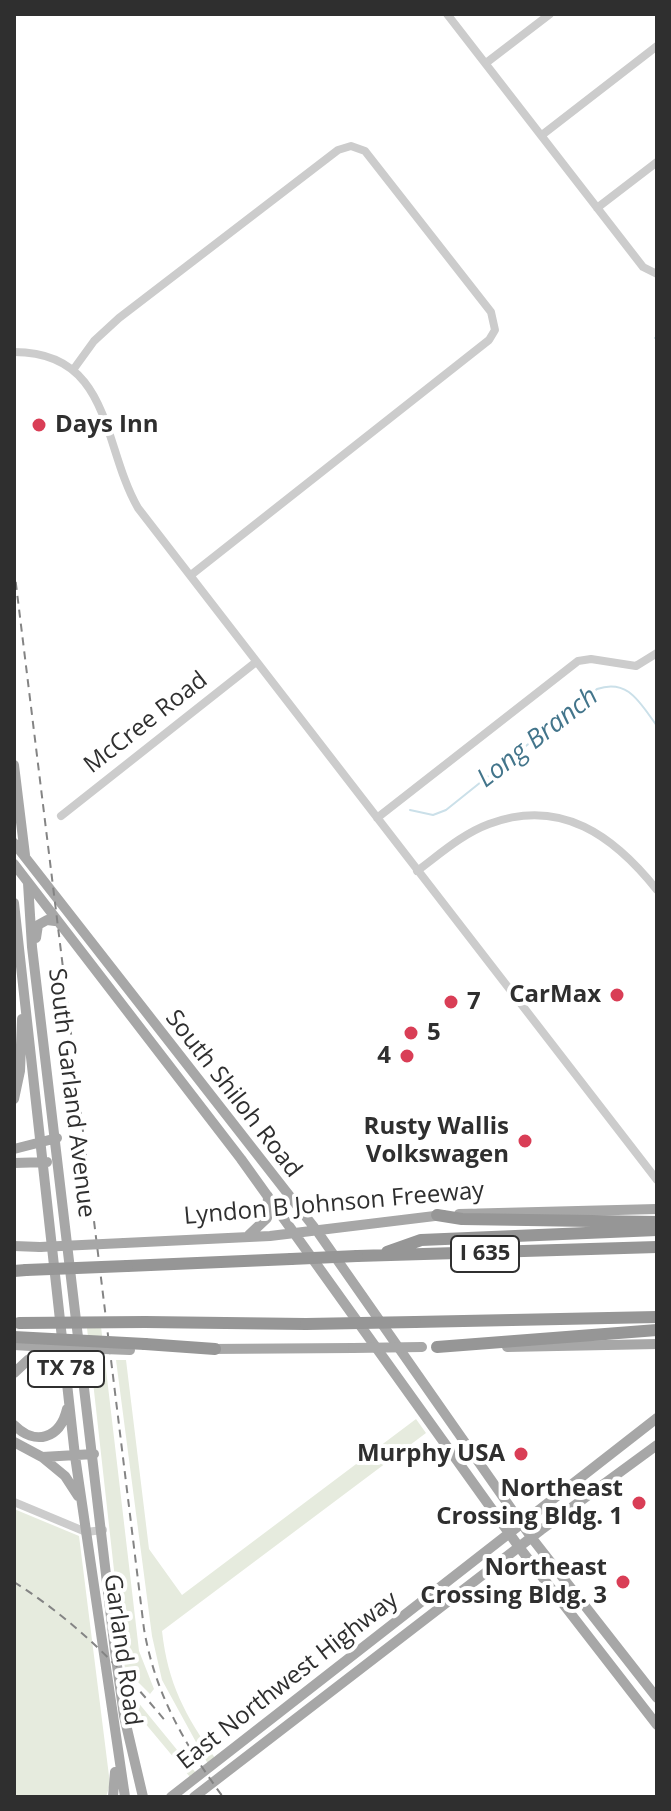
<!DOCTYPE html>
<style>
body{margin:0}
#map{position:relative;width:671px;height:1811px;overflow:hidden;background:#fff;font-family:"Open Sans",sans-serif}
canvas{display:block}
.frame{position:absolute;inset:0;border:16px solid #2f2f2f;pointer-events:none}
</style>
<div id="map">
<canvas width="671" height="1811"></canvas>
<div class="frame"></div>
</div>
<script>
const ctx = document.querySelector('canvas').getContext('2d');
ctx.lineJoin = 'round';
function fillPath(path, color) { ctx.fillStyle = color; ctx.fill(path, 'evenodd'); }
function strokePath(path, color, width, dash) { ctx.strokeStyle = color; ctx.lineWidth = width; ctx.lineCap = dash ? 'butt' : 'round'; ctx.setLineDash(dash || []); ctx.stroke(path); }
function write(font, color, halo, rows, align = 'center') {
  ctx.font = font + ' "Open Sans",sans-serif'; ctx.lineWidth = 8; ctx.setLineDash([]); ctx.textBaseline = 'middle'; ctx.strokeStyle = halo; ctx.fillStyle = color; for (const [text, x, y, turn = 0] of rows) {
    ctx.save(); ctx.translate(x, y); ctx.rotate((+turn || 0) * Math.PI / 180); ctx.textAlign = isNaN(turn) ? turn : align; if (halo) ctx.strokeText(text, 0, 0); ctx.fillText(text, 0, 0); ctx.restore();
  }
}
fillPath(new Path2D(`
 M100,1318L139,1651L154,1689L150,1694L125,1669L86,1319Z
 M116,1360H126L149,1549L182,1595L416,1419L426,1433L162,1631C168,1684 185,1715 215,1758L208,1764L162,1680L152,1636Z
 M14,1509L79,1536L110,1784L106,1797H14Z
 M128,1690L196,1773L190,1777L129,1704Z`), '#e6ebde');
strokePath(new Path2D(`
 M655,338H657
 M410,810L433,815L446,810L597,689C628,678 640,703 657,726`), '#cbe0e9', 2);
strokePath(new Path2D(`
 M447,14L643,267L657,274
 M486,63L550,14
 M542,135L657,46
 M597,208L657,162
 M14,352C112,352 102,446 138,508L657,1180
 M73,370L94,341L119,318L338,150L351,146L365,151L491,312L495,330L489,340L191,575
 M61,816L256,662
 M377,818L578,661L591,659L636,666L657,653
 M417,871C440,854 462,834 489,824C561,797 614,836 657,890
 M14,1502L86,1532L103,1530`), '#ccc', 8);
strokePath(new Path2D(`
 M14,765L25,855
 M14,843L317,1231L531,1537L657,1698
 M14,864L241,1159L519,1547L657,1725
 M28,883L32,947L115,1651L124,1716L143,1797
 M14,903L75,1456L125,1797
 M36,938L38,925L47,920L55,921
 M14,1099L20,1071L22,1019
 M14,1149L57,1138
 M14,1163L47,1162
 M459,1214L657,1209
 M249,1235L267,1218L268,1196
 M124,1243L270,1236L443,1215
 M14,1246L40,1247
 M14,1345L48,1347
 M507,1347L657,1344
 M208,1349L353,1348
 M14,1373L28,1360L52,1347
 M14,1425C35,1446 60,1439 67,1409
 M14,1442L42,1457L94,1454
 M42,1457L65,1476L78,1496
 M113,1797L115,1772
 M171,1797L657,1418
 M194,1797L541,1530L657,1445`), '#a7a7a7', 10);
strokePath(new Path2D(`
 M437,1215L462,1219L657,1222
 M387,1252L421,1240L657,1230
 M357,1256L657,1247
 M127,1266L291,1259
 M14,1271L26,1270
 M145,1322L306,1324
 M415,1322L657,1317
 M145,1344L215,1349
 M437,1347L657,1330`), '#969696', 12);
strokePath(new Path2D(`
 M14,568L144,1629C155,1694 185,1745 223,1797
 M14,1582C74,1620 122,1668 167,1723`), '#848484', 2, [8, 6]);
strokePath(new Path2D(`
 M40,1247L124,1243
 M52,1347L130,1350
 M353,1348L422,1347`), '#a7a7a7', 10);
strokePath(new Path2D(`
 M291,1259L357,1256
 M26,1270L127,1266
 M19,1323L145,1322
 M306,1324L415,1322
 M14,1337L145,1344`), '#969696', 12);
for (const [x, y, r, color] of [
 [39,425,8,"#d93e56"],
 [617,995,8,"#d93e56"],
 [451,1002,8,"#d93e56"],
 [411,1033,8,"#d93e56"],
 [407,1056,8,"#d93e56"],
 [525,1141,8,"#d93e56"],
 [521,1454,8,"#d93e56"],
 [639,1503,8,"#d93e56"],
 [623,1582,8,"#d93e56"]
]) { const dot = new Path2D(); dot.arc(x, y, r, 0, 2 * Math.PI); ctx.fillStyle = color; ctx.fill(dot); strokePath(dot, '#fff', 3); }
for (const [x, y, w] of [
 [485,1254,68],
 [66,1369,76]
]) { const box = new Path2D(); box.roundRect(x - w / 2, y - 18, w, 36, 6); ctx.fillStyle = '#fff'; ctx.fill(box); strokePath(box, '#2f2f2f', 2); }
write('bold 22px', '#2f2f2f', null, [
 ["I 635",485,1254],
 ["TX 78",66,1369]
]);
write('bold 24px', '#2f2f2f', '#fff', [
 ["Days Inn",55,425,"left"],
 ["CarMax",601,995],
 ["7",467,1002,"left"],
 ["5",427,1033,"left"],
 ["4",391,1056],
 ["Rusty Wallis",509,1127],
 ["Volkswagen",509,1155],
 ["Murphy USA",505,1454],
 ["Northeast",623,1489],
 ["Crossing Bldg. 1",623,1517],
 ["Northeast",607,1568],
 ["Crossing Bldg. 3",607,1596]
], 'right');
write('24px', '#2f2f2f', '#fff', [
 ["McCree Road",146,723,-38],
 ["South Garland Avenue",71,1093,83],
 ["South Shiloh Road",233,1094,52],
 ["Lyndon B Johnson Freeway",334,1204,-5],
 ["Garland Road",122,1650,82],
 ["East Northwest Highway",288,1681,-38]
]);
write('italic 26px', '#43758b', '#fff', [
 ["Long Branch",538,738,-38]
]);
</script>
